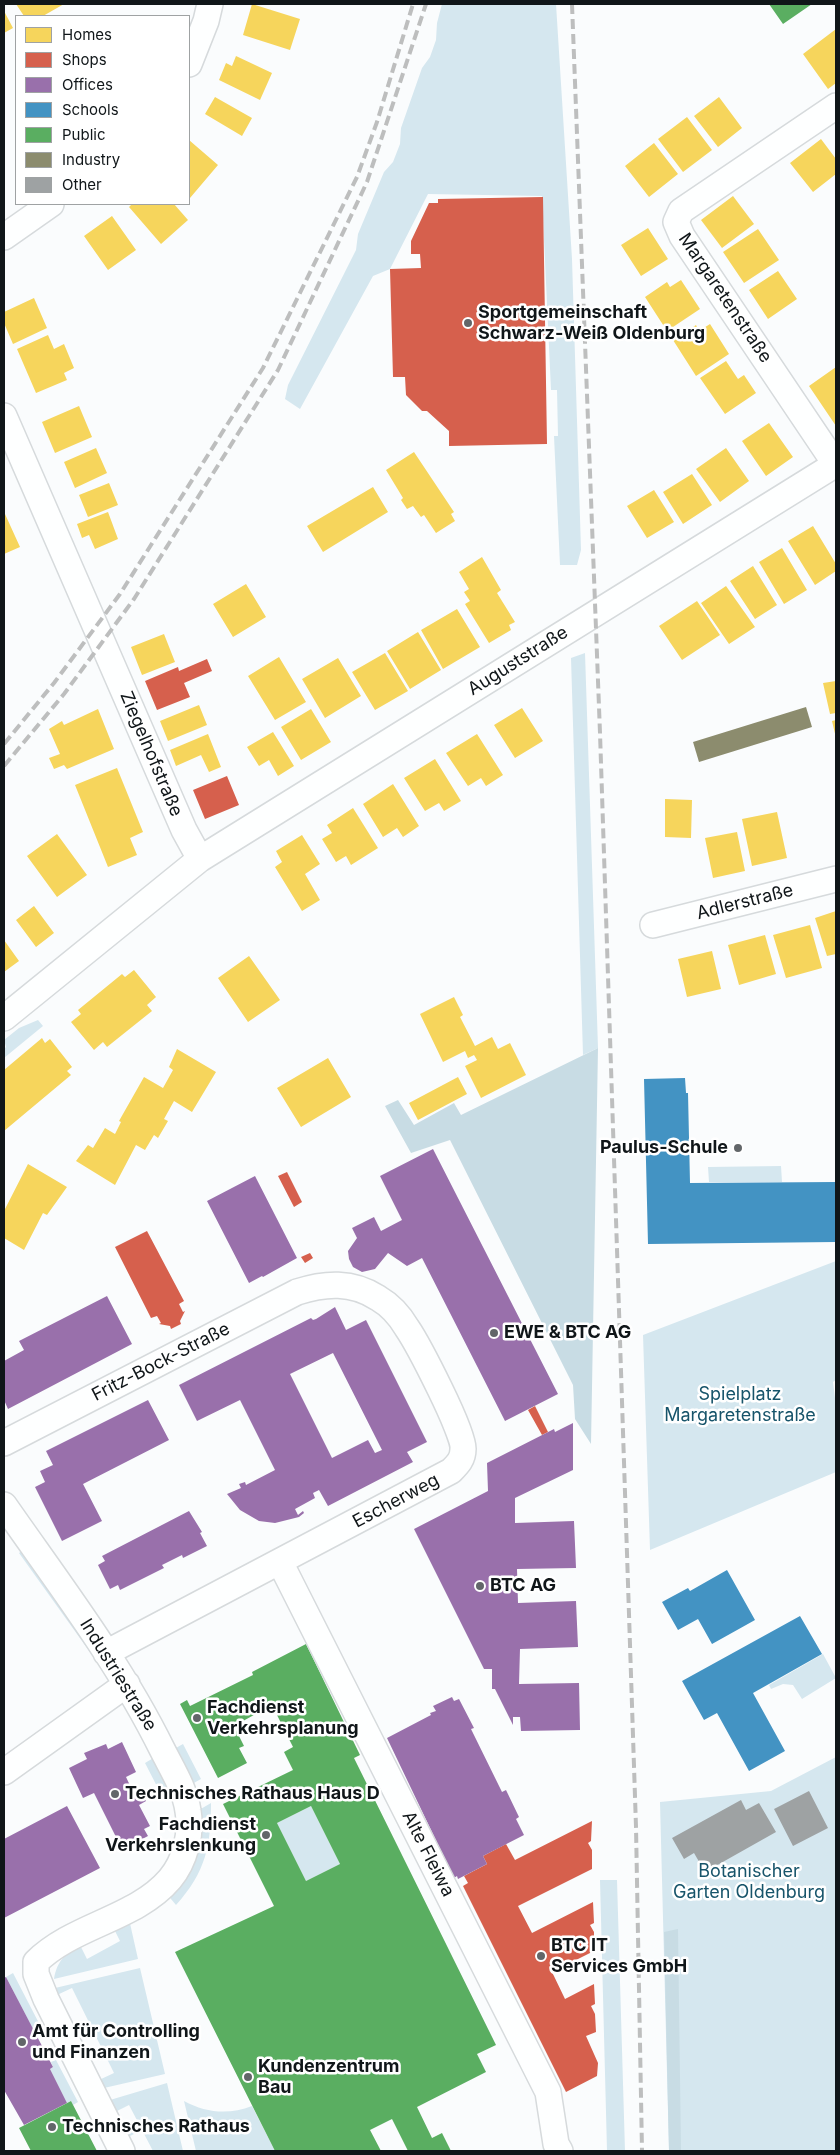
<!DOCTYPE html>
<meta charset="utf-8">
<style>
body{margin:0}
#map{position:relative;width:840px;height:2155px;overflow:hidden;background:#fafcfd;font-family:Inter,sans-serif}
canvas{display:block}
.frame{position:absolute;inset:0;border:5px solid #101619;pointer-events:none}
.legend{position:absolute;left:15px;top:15px;width:175px;height:190px;box-sizing:border-box;background:#fff;border:1px solid #9fa2a3;margin:0;padding:6px 9px;list-style:none;font-size:15px;color:#101619}
.legend li{display:flex;align-items:center;gap:10px;height:25px}
.legend b{width:25px;border:1px solid #9fa2a3}
</style>
<div id="map">
<canvas width="840" height="2155"></canvas>
<div class="frame"></div>
<ul class="legend">
<li><b style="height:14px;background:#f6d55c"></b>Homes</li>
<li><b style="height:14px;background:#d6604d"></b>Shops</li>
<li><b style="height:14px;background:#9970ab"></b>Offices</li>
<li><b style="height:14px;background:#4393c3"></b>Schools</li>
<li><b style="height:14px;background:#5aae61"></b>Public</li>
<li><b style="height:14px;background:#8c8c6e"></b>Industry</li>
<li><b style="height:14px;background:#9ea2a3"></b>Other</li>
</ul>
</div>
<script>
const ctx = document.querySelector('canvas').getContext('2d');
ctx.lineJoin = 'round';
function fillPath(path, color) { ctx.fillStyle = color; ctx.fill(path, 'evenodd'); }
function strokePath(path, color, width, dash) { ctx.strokeStyle = color; ctx.lineWidth = width; ctx.lineCap = dash ? 'butt' : 'round'; ctx.setLineDash(dash || []); ctx.stroke(path); }
function write(font, color, halo, rows, align = 'center') {
  ctx.font = font + ' Inter,sans-serif'; ctx.lineWidth = 5; ctx.setLineDash([]); ctx.textBaseline = 'middle'; ctx.strokeStyle = halo; ctx.fillStyle = color; for (const [text, x, y, turn = 0] of rows) {
    ctx.save(); ctx.translate(x, y); ctx.rotate((+turn || 0) * Math.PI / 180); ctx.textAlign = isNaN(turn) ? turn : align; if (halo) ctx.strokeText(text, 0, 0); ctx.fillText(text, 0, 0); ctx.restore();
  }
}
fillPath(new Path2D(`
 M442,4H556L572,259L581,550L577,565H560L554,436H558L557,390H551L542,196L428,194L390,269L373,276L300,409L285,399L288,385L356,250L358,234L384,172L393,162L400,144L401,128L422,68L430,57L436,40L437,23Z
 M585,653L598,1048L583,1055L571,658Z
 M38,1020L43,1026L4,1058V1049L6,1047L4,1040L19,1028Z
 M781,1166L782,1182H709L708,1167Z
 M836,1261V1380L833,1382L836,1406V1472L650,1550L643,1335Z
 M23,1550L100,1660L97,1662L19,1553Z
 M823,1654L836,1678L802,1699L793,1685L783,1684L771,1689L769,1685Z
 M183,1744L201,1779L192,1784L174,1749Z
 M155,1757L173,1793L163,1798L145,1763Z
 M836,1757V2151H669L660,1802L771,1791Z
 M211,1803C211,1845 206,1872 176,1905L166,1893L199,1810Z
 M311,1806L340,1864L306,1881L277,1823Z
 M600,1880H617L625,2151H607Z
 M129,1919L138,1959L54,1979C57,1961 65,1954 80,1945L87,1959L120,1941L113,1927Z
 M140,1968L165,2074L104,2088L99,2080L114,2073L72,1988L57,1995L55,1988Z
 M13,1973L42,2029L35,2033L6,1977Z
 M56,2060L78,2102L73,2105L71,2101L67,2103L50,2069L53,2067L51,2062Z
 M167,2083L183,2151H153L142,2130L128,2137L126,2134L140,2126L129,2105L115,2112L110,2100Z
 M184,2101C206,2113 229,2115 252,2106L275,2151H196Z`), '#d5e7ef');
fillPath(new Path2D(`
 M598,1048L591,1444L575,1419L573,1385L450,1140L411,1153L385,1106L398,1100L414,1125L454,1103L461,1115Z
 M678,1929L681,2151H669L664,1932Z`), '#c8dce4');
fillPath(new Path2D(`
 M16,4H64L43,16H24Z
 M252,4L300,19L290,50L243,35Z
 M4,11L13,28L4,33Z
 M836,29V83L828,89L803,54Z
 M236,56L272,73L260,100L219,80L226,63L232,66Z
 M215,97L252,118L242,136L205,114Z
 M719,97L742,128L718,147L694,116Z
 M687,117L712,150L683,172L658,139Z
 M821,139L836,159V174L813,192L790,163Z
 M189,140L218,165L190,198L189,197Z
 M654,143L678,174L649,197L625,166Z
 M733,196L754,224L722,248L701,220Z
 M132,204H174L188,220L161,244L129,207Z
 M112,216L136,250L108,270L84,236Z
 M648,228L668,259L641,276L621,245Z
 M758,229L779,260L744,283L723,252Z
 M778,271L797,299L768,319L749,290Z
 M681,280L700,309L667,331L645,297L667,282L670,287Z
 M34,298L47,328L13,344L4,323V312Z
 M710,324L729,354L696,376L673,340L696,325L699,331Z
 M48,335L54,349L64,344L74,368L64,373L67,380L36,393L17,349Z
 M726,361L738,379L744,375L756,393L725,414L700,378Z
 M836,367V426L809,386Z
 M79,406L92,437L55,453L42,422Z
 M769,423L793,457L766,476L742,441Z
 M96,448L107,473L75,488L64,462Z
 M726,448L749,481L720,502L696,469Z
 M414,452L454,512L451,514L455,521L436,533L424,515L421,517L413,506L407,509L401,500L403,498L386,470Z
 M692,474L712,505L683,524L663,492Z
 M109,483L118,505L88,517L79,495Z
 M373,487L388,512L323,552L307,526Z
 M654,490L674,522L647,538L627,506Z
 M108,512L118,539L95,549L89,535L82,538L77,524Z
 M4,514H5L20,547L4,554Z
 M813,526L836,564V571L815,585L788,541Z
 M782,548L807,590L784,604L759,562Z
 M482,557L501,590L497,593L515,622L509,625L511,630L489,643L465,604L470,601L464,592L469,589L459,572Z
 M753,566L777,605L755,619L730,581Z
 M246,584L266,617L233,637L213,604Z
 M726,586L755,627L729,644L701,603Z
 M697,601L720,635L682,660L659,626Z
 M457,609L480,647L443,669L421,630Z
 M418,632L441,670L410,689L387,651Z
 M164,634L175,662L142,675L131,647Z
 M385,653L408,691L375,710L352,672Z
 M279,657L306,702L275,720L248,676Z
 M338,658L361,696L325,718L302,679Z
 M836,681V713L830,714L823,683Z
 M199,705L207,725L168,741L160,721Z
 M522,708L543,741L515,758L494,725Z
 M98,709L114,749L67,769L64,765L54,769L49,758L60,754L49,729L62,721L64,725Z
 M311,709L331,742L301,760L281,727Z
 M836,720V738L832,721Z
 M273,732L294,766L278,776L269,760L259,766L247,747Z
 M208,734L221,767L209,772L201,755L176,766L170,750Z
 M477,734L503,775L486,786L481,778L468,786L446,753Z
 M435,759L461,801L444,811L439,803L425,811L404,778Z
 M117,768L143,832L130,838L137,855L108,867L75,785Z
 M393,784L419,826L403,837L397,828L383,837L363,804Z
 M665,799L692,800L691,838L665,837Z
 M353,808L378,848L351,865L346,856L336,862L322,839L332,833L327,825Z
 M777,812L787,858L752,866L742,819Z
 M737,832L745,871L713,878L705,838Z
 M57,834L87,875L57,897L27,856Z
 M302,835L320,864L305,874L320,900L302,911L275,867L282,862L276,851Z
 M34,906L54,933L36,947L16,920Z
 M836,911V954L827,956L815,918Z
 M810,925L822,968L786,978L773,935Z
 M765,935L776,974L739,985L728,945Z
 M4,940L19,961L4,972Z
 M712,951L721,989L687,997L678,959Z
 M249,956L280,1000L248,1022L218,978Z
 M134,970L156,997L147,1005L152,1011L107,1047L103,1042L94,1050L71,1022L81,1014L78,1010L122,974L125,977Z
 M454,997L463,1015L460,1017L475,1046L492,1037L498,1049L510,1043L526,1075L481,1098L465,1066L477,1060L474,1055L468,1058L465,1051L443,1062L420,1014Z
 M42,1038L45,1043L50,1039L72,1067L67,1071L71,1075L4,1131V1070Z
 M177,1049L216,1072L192,1112L174,1101L164,1119L168,1121L158,1138L154,1135L145,1150L136,1145L115,1185L76,1161L88,1145L93,1148L105,1128L115,1134L121,1122L119,1121L144,1077L163,1088L173,1070L169,1067Z
 M328,1058L351,1097L301,1127L277,1088Z
 M458,1077L467,1094L418,1120L409,1103Z
 M28,1164L67,1187L47,1215L43,1213L24,1250L4,1238V1211Z`), '#f6d55c');
fillPath(new Path2D(`
 M543,197L547,444L449,446V431L427,411H422L406,395L405,377H393L390,269L421,268L420,254H411V241L429,203H438V199Z
 M207,659L212,671L184,683L190,697L157,710L145,681L178,667L179,671Z
 M227,776L239,805L205,819L193,790Z
 M287,1172L302,1202L294,1207L278,1176Z
 M147,1231L184,1301L179,1304L183,1312L185,1311L180,1321L181,1324L171,1329L170,1326L159,1324L161,1323L157,1316L151,1318L115,1247Z
 M310,1253L313,1258L305,1263L301,1257Z
 M535,1406L548,1432L542,1435L528,1410Z
 M592,1821L591,1841L588,1843L592,1850V1869L518,1906L532,1933L593,1902L594,1923L590,1925L594,1932V1951L552,1972L565,1999L594,1984L595,2004L591,2006L595,2014L596,2032L586,2036L598,2063L597,2076L566,2092L463,1886L468,1883L464,1876L487,1864L483,1856L506,1844L515,1860Z`), '#d6604d');
fillPath(new Path2D(`
 M433,1149L558,1394L505,1421L422,1258L407,1266L388,1253L375,1269L362,1272L353,1267L349,1259L348,1251L357,1238L352,1228L374,1217L381,1231L402,1220L380,1176Z
 M255,1176L297,1258L263,1277L262,1276L249,1283L207,1201Z
 M107,1296L132,1344L8,1409L4,1400V1361L24,1350L19,1341Z
 M335,1307L346,1330L366,1320L427,1442L407,1452L413,1462L328,1506L319,1490L313,1493L315,1498L295,1509L298,1515L303,1511L304,1513L299,1517L275,1523L259,1521L240,1510L227,1494L241,1488L239,1484L245,1482L246,1485L275,1470L240,1400L197,1421L179,1385L311,1318L313,1320L316,1319ZM333,1353L382,1450L375,1453L368,1440L332,1458L290,1374Z
 M148,1400L169,1440L83,1484L102,1521L62,1541L35,1487L45,1482L40,1471L53,1465L46,1451Z
 M573,1423V1470L515,1498V1523L574,1521L576,1568L517,1569L518,1603L576,1601L578,1647L520,1649L519,1684L579,1683L580,1730L521,1731L520,1717H513V1725L495,1689H492V1669H484L414,1529L488,1491L487,1463L554,1429L555,1432Z
 M189,1511L202,1532L200,1533L207,1546L183,1558L182,1555L162,1565L164,1568L120,1590L118,1585L110,1589L98,1565L105,1561L102,1556Z
 M452,1697L454,1701L459,1699L474,1728L471,1729L502,1792L506,1790L519,1817L516,1819L524,1835L483,1856L487,1864L458,1879L457,1876L454,1878L387,1738L431,1715L430,1713L436,1711L433,1706Z
 M122,1742L136,1772L126,1777L135,1796L142,1793L146,1801L139,1805L150,1826L144,1829L148,1836L127,1847L123,1839L118,1841L94,1793L83,1798L69,1768L87,1759L84,1753L106,1744L108,1749Z
 M67,1806L100,1868L4,1918V1839Z
 M6,1977L53,2067L50,2069L67,2103L24,2125L4,2090V1978Z`), '#9970ab');
fillPath(new Path2D(`
 M685,1078L686,1093H688L690,1183L836,1182V1242L648,1244L644,1079Z
 M727,1570L755,1620L712,1644L698,1619L678,1630L662,1602L688,1588L690,1591Z
 M800,1616L822,1654L753,1693L785,1751L749,1771L717,1713L704,1720L682,1681Z`), '#4393c3');
fillPath(new Path2D(`
 M769,4H812L783,24Z
 M306,1644L360,1755L354,1758L496,2045L477,2054L486,2072L417,2107L432,2138L442,2133L451,2151H408L392,2119L370,2130L381,2151H275L175,1952L274,1906L223,1804L293,1770L284,1752L293,1747L272,1705L234,1726L244,1746L239,1748L247,1763L218,1778L180,1704L187,1700L190,1706L253,1675L252,1672ZM311,1806L340,1864L306,1881L277,1823Z
 M71,2101L97,2151H31L19,2128Z`), '#5aae61');
fillPath(new Path2D(`
 M806,707L812,727L699,762L693,742Z`), '#8c8c6e');
fillPath(new Path2D(`
 M809,1791L828,1828L793,1846L774,1809Z
 M741,1800L746,1810L759,1803L776,1832L705,1872L694,1853L684,1859L672,1838Z`), '#9ea2a3');
const minor = new Path2D(`
 M189,64L206,21L210,4
 M836,106L681,211L676,222L682,236L836,465
 M4,237L51,204
 M4,416L184,830L200,859
 M653,925L836,879
 M4,1018L200,859L836,464
 M4,1443L297,1292C325,1283 352,1281 378,1298C390,1305 400,1316 407,1328C418,1344 465,1434 463,1449C463,1459 458,1464 451,1471L106,1653
 M4,1505C59,1584 119,1662 162,1749C172,1769 185,1789 188,1811C192,1834 185,1861 170,1879C136,1919 73,1925 36,1962V1974L46,1999L122,2151
 M280,1562L548,2092L556,2144L560,2151
 M4,1772L127,1684`);
strokePath(minor, '#d6dadc', 28);
strokePath(minor, '#feffff', 25);
strokePath(new Path2D(`
 M572,4L600,733L636,1827L642,2151
 M4,744L54,683L120,594L263,368L357,177L377,122L413,4
 M4,766L64,694L134,599L278,370L367,182L426,4`), '#bdbebe', 4, [10, 5]);
for (const [x, y, r, color] of [
 [468,323,5,"#626669"],
 [738,1148,5,"#626669"],
 [494,1333,5,"#626669"],
 [480,1586,5,"#626669"],
 [197,1718,5,"#626669"],
 [115,1794,5,"#626669"],
 [266,1835,5,"#626669"],
 [541,1956,5,"#626669"],
 [22,2042,5,"#626669"],
 [248,2077,5,"#626669"],
 [52,2127,5,"#626669"]
]) { const dot = new Path2D(); dot.arc(x, y, r, 0, 2 * Math.PI); ctx.fillStyle = color; ctx.fill(dot); strokePath(dot, '#fff', 2); }
write('18px', '#101619', '#fff', [
 ["Margaretenstraße",725,298,56],
 ["Auguststraße",518,661,-32],
 ["Ziegelhofstraße",151,754,67],
 ["Adlerstraße",745,902,-14],
 ["Fritz-Bock-Straße",161,1362,-27],
 ["Escherweg",396,1501,-28],
 ["Industriestraße",118,1675,58],
 ["Alte Fleiwa",428,1854,63]
]);
write('bold 18px', '#101619', '#fff', [
 ["Sportgemeinschaft",478,313],
 ["Schwarz-Weiß Oldenburg",478,334],
 ["Paulus-Schule",728,1148,"right"],
 ["EWE & BTC AG",504,1333],
 ["BTC AG",490,1586],
 ["Fachdienst",207,1708],
 ["Verkehrsplanung",207,1729],
 ["Technisches Rathaus Haus D",125,1794],
 ["Fachdienst",256,1825,"right"],
 ["Verkehrslenkung",256,1846,"right"],
 ["BTC IT",551,1946],
 ["Services GmbH",551,1967],
 ["Amt für Controlling",32,2032],
 ["und Finanzen",32,2053],
 ["Kundenzentrum",258,2067],
 ["Bau",258,2088],
 ["Technisches Rathaus",62,2127]
], 'left');
write('18px', '#17546a', '#fff', [
 ["Spielplatz",740,1395],
 ["Margaretenstraße",740,1416],
 ["Botanischer",749,1872],
 ["Garten Oldenburg",749,1893]
]);
</script>
